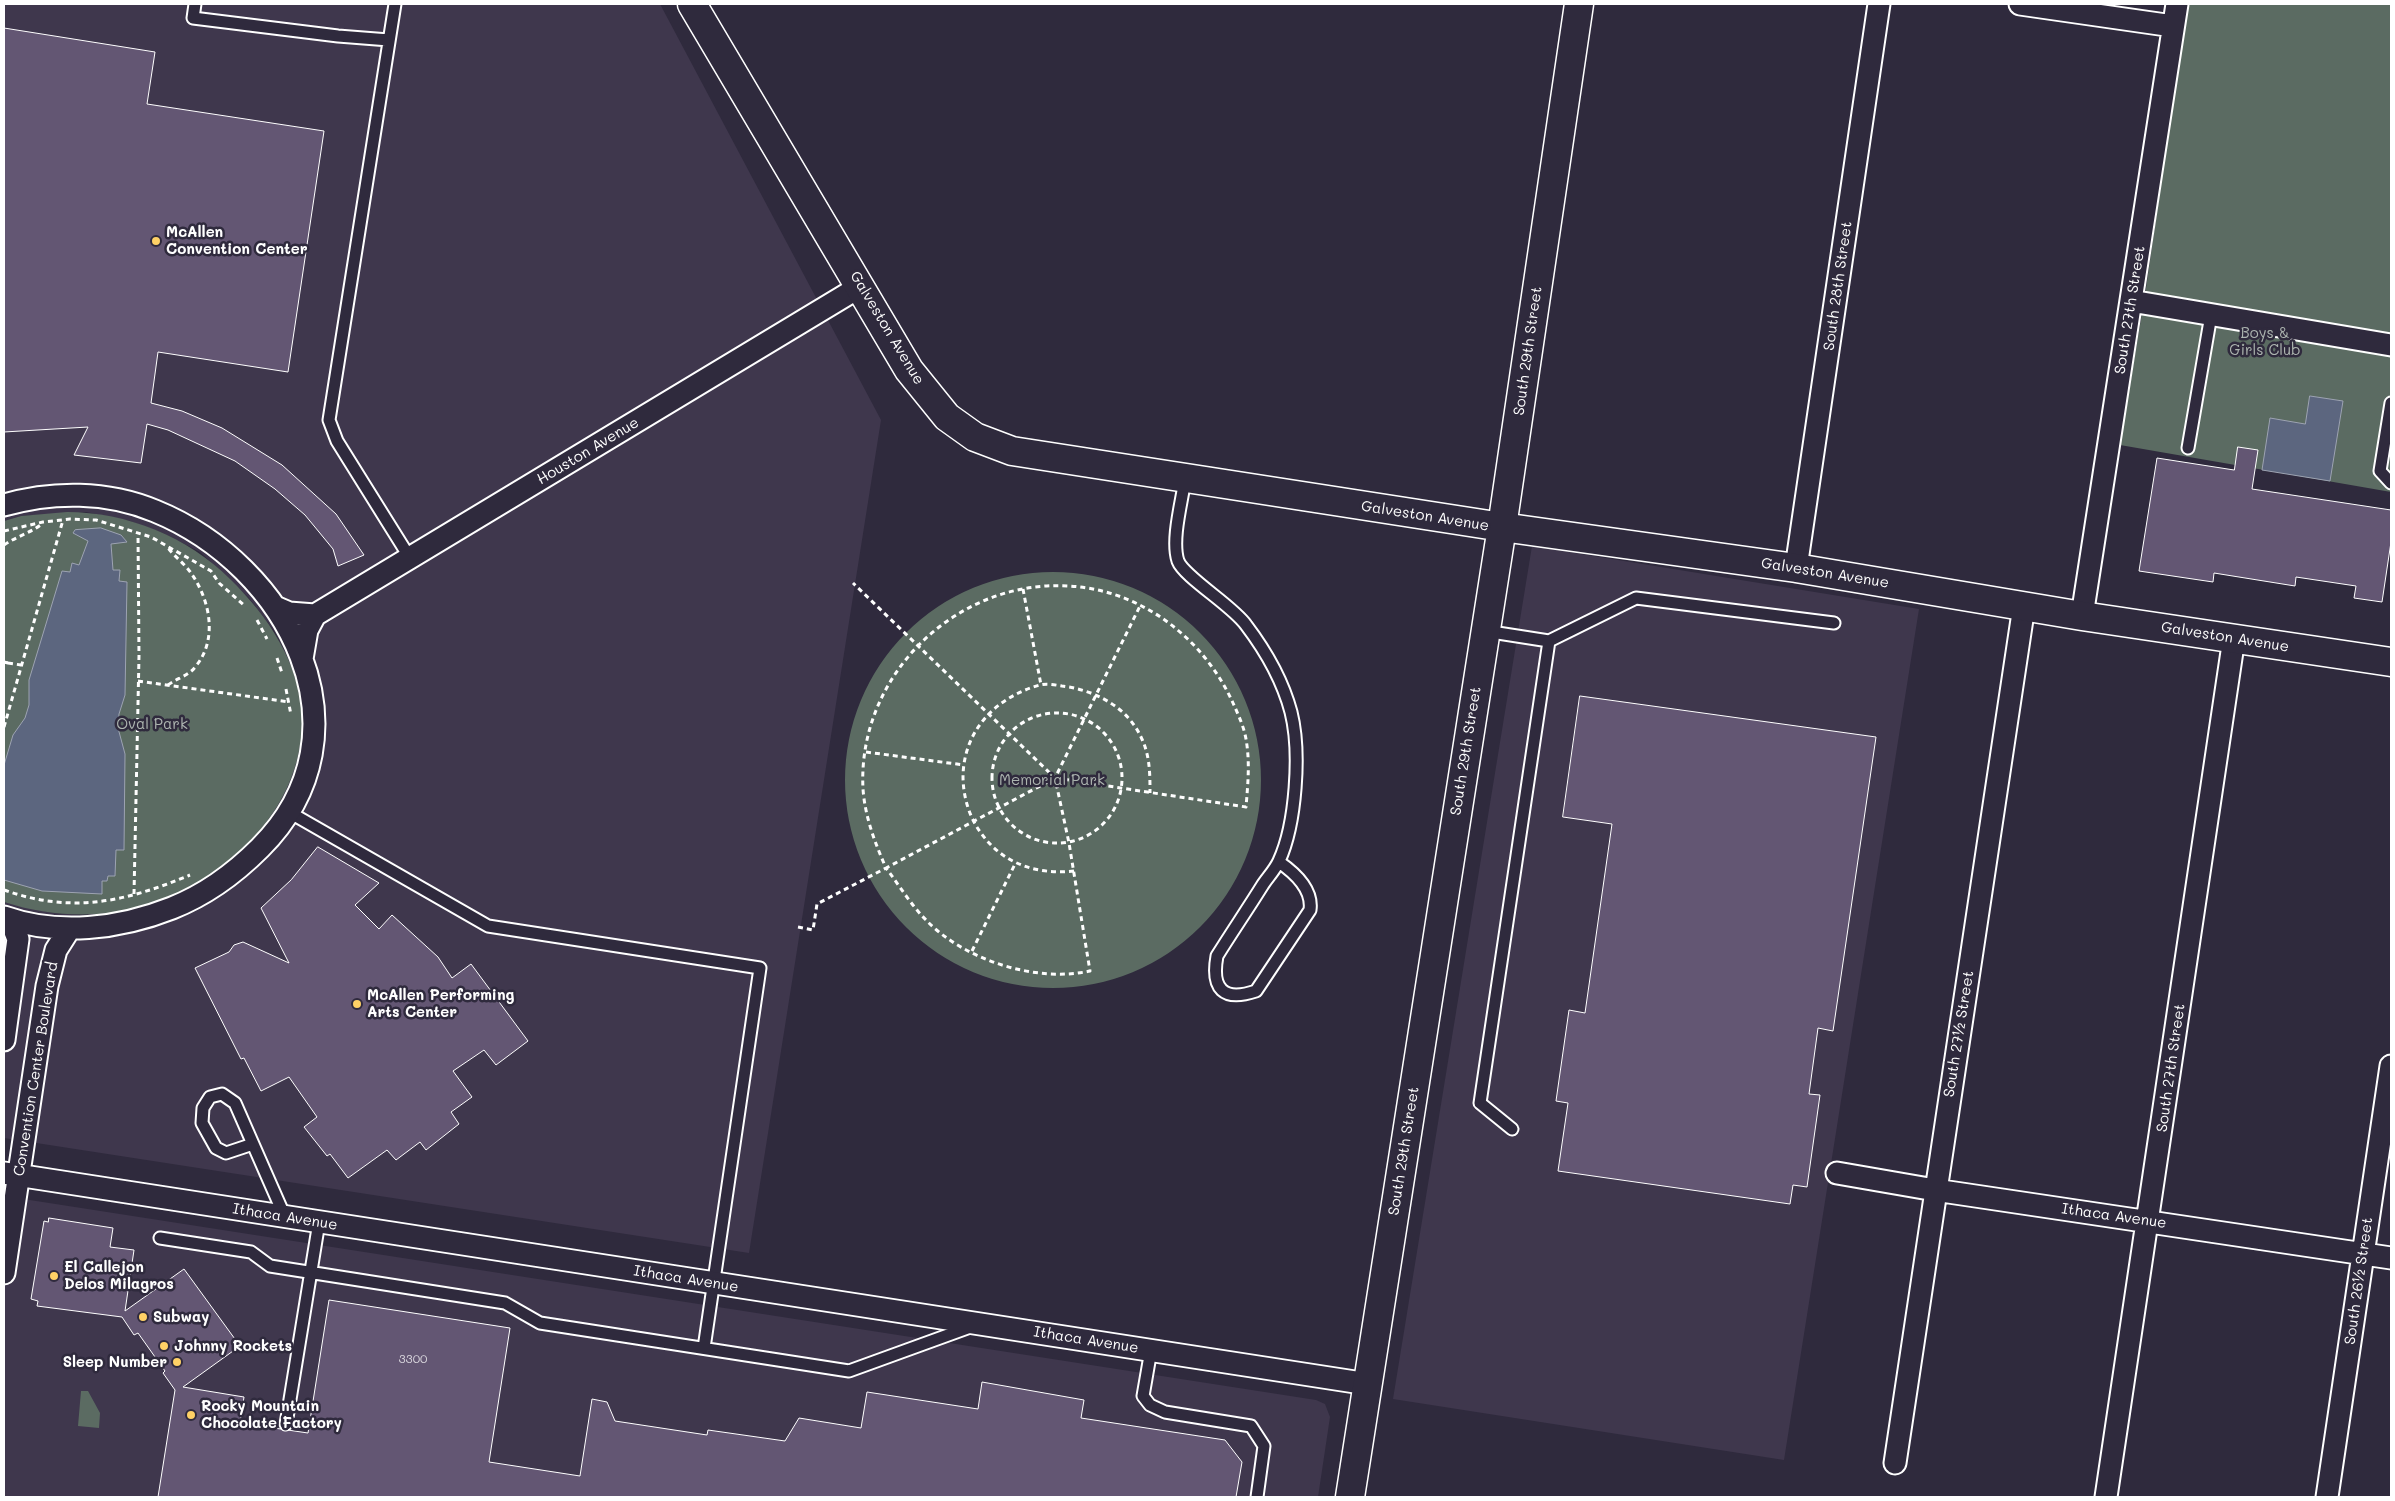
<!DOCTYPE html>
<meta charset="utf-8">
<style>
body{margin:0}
#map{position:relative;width:2395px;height:1501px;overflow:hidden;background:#2f2a3d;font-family:Mali,sans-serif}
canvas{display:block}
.frame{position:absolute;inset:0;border:5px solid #fff;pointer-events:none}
</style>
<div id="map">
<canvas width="2395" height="1501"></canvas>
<div class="frame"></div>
</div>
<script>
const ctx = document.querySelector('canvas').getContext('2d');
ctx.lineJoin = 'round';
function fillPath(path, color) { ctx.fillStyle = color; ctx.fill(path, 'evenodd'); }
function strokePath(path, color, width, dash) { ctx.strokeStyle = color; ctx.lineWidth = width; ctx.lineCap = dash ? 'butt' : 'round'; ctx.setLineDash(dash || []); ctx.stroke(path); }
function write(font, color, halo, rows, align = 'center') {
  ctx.font = font + ' Mali,sans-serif'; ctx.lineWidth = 5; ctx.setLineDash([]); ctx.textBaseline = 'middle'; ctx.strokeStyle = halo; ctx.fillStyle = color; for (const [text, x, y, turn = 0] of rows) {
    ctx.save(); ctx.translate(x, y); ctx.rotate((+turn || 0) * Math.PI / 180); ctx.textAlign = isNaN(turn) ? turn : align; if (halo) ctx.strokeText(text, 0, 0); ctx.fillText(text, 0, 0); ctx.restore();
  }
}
fillPath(new Path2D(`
 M4,4H660L881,420L749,1253L4,1138V902L53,913L85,915L149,905L187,889L217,870L246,845L263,827L292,774L302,734L297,685L286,655L275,632L249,598L200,552L165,534L130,521L86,512L21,516L4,521Z
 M1532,546L1919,609L1784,1460L1393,1399Z
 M4,1196L1316,1400L1325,1404L1330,1417L1318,1497H4Z`), '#3f374d');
fillPath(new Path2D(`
 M2187,4H2391V492L2120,445L2145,295Z
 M67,512C127,512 188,537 230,579C268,616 301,664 302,720C303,807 227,881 149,905C102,919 50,917 4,902V521L21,516Z
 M845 780a208 208 0 1 1 416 0a208 208 0 1 1-416 0Z
 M81,1391H88L100,1413L99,1428L78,1426Z`), '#5b6b62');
const water = new Path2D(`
 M2310,396L2343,401L2330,481L2262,470L2270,418L2305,424Z
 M101,528L121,535L127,542L111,544L113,570H120L119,581L127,582L125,695L119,714L118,728L125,754L124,850H116L115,876H108L107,881H102V894L42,891L4,880V765L13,735L25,718L29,705V680L62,571L70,572L72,563L79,565L88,541L73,533L75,530Z`);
fillPath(water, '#5c667f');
strokePath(water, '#9da3b2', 1);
const building = new Path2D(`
 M4,28L155,52L147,104L324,131L288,372L158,352L151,403L182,411L222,428L282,465L336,514L364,555L338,566L333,549L305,515L275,489L235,461L168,430L147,424L141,463L74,455L88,427L4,432Z
 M2238,447L2258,450L2252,489L2391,510V542L2382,602L2354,598L2356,586L2296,577L2295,586L2214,573L2213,582L2139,571L2157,458L2234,470Z
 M1580,696L1876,737L1833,1031L1818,1028L1809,1094L1820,1095L1807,1187L1793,1185L1790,1204L1558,1171L1568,1103L1556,1101L1569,1010L1585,1013L1612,824L1563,817Z
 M318,847L379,883L355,905L379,929L392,915L438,957L452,978L471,964L528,1041L496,1065L484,1050L453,1071L472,1097L451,1112L459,1124L426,1150L420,1142L396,1160L387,1150L348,1178L330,1154L327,1156L304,1127L317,1117L289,1077L261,1091L244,1058L241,1059L195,968L229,952L234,945L243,942L289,963L261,908L291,880Z
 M49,1218L113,1228L110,1247L134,1250L125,1311L184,1269L240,1346L183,1387L244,1397L240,1423L308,1433L329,1300L510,1328L489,1462L580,1476L592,1399L607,1402L615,1421L707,1435L708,1430L785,1441L799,1418L861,1428L867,1392L978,1409L982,1382L1084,1400L1081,1418L1225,1440L1242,1462L1236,1497H158L175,1390L163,1373L165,1371L138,1333L134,1335L122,1317L37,1306L38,1301L31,1299L44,1221L48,1222Z`);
fillPath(building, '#635673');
strokePath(building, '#fff', 1);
const lane = new Path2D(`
 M195,4L193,18L338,36L389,40
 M395,4L329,420L337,441L410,558
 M2391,403L2380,471L2391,483
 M2188,448L2211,315
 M1185,479C1182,501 1171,540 1178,561C1184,577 1233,606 1246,625C1265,650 1283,682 1291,712C1301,752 1296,824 1279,861C1275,870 1267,878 1262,886C1247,910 1232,932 1217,956C1211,989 1223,1002 1256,991L1310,910C1313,889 1295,873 1279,862
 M1485,631L1549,641L1636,598L1834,623
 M289,812L488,926L760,968L704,1348
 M1512,1129L1480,1103L1549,641
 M253,1144L226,1153L216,1148L202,1123L203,1108L210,1097L222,1094L235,1103L285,1217
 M160,1238L251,1252L270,1266L505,1303L540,1323L849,1371L973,1326
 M1151,1350L1143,1396L1150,1405L1165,1412L1251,1426L1264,1446L1257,1497
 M286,1424L319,1222`);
const street = new Path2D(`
 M2020,4L2173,26
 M2131,301L2391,345
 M4,505C53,491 107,491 155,511C288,565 376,732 260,848C234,874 205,895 172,908C119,929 58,936 4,917
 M1796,568L1879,4
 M275,607L289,613L315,615L307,630L302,659
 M315,615L861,286
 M2082,616L2177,4
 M4,1040L18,939L10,919
 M4,1173L1368,1384
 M1837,1173L1935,1190L2391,1258
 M4,1273L47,986L56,950L70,928
 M1895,1463L2024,606
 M2106,1497L2234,638
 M2327,1497L2391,1066`);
const secondary = new Path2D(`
 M692,4L909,370L947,417L975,437L1012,451L1502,527L1796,568L2082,616L2391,662
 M1350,1497L1502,527L1579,4`);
strokePath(lane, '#fff', 15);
strokePath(street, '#fff', 25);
strokePath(secondary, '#fff', 31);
strokePath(new Path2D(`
 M4,531L43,522L70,519L96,520L151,537L211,571L219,583L245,606
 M4,545C17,536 31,533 43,523
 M1023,589L1041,685
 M257,620L267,639
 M277,658L282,673
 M4,662L8,663L4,662
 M8,663L21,665
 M138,681L289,702
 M168,685C177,678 189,676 196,666C218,639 210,600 191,573C185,564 175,557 168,548
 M286,689L291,715
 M992 778a65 65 0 1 1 130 0a65 65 0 1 1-130 0Z
 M4,727L63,520
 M866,752L964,765
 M1055,778L1246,807C1248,783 1250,762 1246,739C1244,727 1238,714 1233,703C1204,639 1142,590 1069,586C957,579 857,675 863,789C865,817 875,843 886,868L1055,778L1140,606
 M1074,871C1037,875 1003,864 981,833C969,817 963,796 963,776C964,730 996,697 1040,685C1047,683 1055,685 1062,686C1095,690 1127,707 1141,737C1150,755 1150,774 1150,793
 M4,890C72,914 125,902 190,875
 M134,894L139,656L138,533
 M798,927L813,930L817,904L886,868C899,885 911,905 926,920C964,960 1036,983 1090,971L1069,843L1055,778L853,583
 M972,951L1015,864`), '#fff', 3, [5, 4]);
strokePath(lane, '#2f2a3d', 11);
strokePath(street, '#2f2a3d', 21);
strokePath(secondary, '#2f2a3d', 28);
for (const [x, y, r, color] of [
 [156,241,5,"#ffd166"],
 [357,1004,5,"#ffd166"],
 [54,1276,5,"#ffd166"],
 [143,1317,5,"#ffd166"],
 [164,1346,5,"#ffd166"],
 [177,1362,5,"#ffd166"],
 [191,1415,5,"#ffd166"]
]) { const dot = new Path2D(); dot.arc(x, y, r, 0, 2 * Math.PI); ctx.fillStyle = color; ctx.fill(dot); strokePath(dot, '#2f2a3d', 2); }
write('12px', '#d8d5dc', null, [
 ["3300",413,1359]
]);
write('bold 15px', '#fff', '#2f2a3d', [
 ["McAllen",166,232],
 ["Convention Center",166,249],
 ["McAllen Performing",367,995],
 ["Arts Center",367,1012],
 ["El Callejon",64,1267],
 ["Delos Milagros",64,1284],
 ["Subway",153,1317],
 ["Johnny Rockets",174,1346],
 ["Sleep Number",167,1362,"right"],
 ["Rocky Mountain",201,1406],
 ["Chocolate Factory",201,1423]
], 'left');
write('15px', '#fff', '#2f2a3d', [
 ["South 28th Street",1838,286,-82],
 ["South 27th Street",2130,310,-81],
 ["Galveston Avenue",887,328,59],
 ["South 29th Street",1528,351,-82],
 ["Houston Avenue",588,451,-31],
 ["Galveston Avenue",1425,516,9],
 ["Galveston Avenue",1825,573,9],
 ["Galveston Avenue",2225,637,9],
 ["South 29th Street",1466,751,-81],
 ["South 27½ Street",1959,1034,-81],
 ["South 27th Street",2171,1068,-82],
 ["Convention Center Boulevard",36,1069,-81],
 ["South 29th Street",1404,1151,-81],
 ["Ithaca Avenue",2114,1216,8],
 ["Ithaca Avenue",285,1217,9],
 ["Ithaca Avenue",686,1279,9],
 ["South 26½ Street",2359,1281,-82],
 ["Ithaca Avenue",1086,1340,9]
]);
write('15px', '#adb5b0', '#2f2a3d', [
 ["Boys &",2265,333],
 ["Girls Club",2265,350],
 ["Oval Park",152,724],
 ["Memorial Park",1052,780]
]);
</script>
